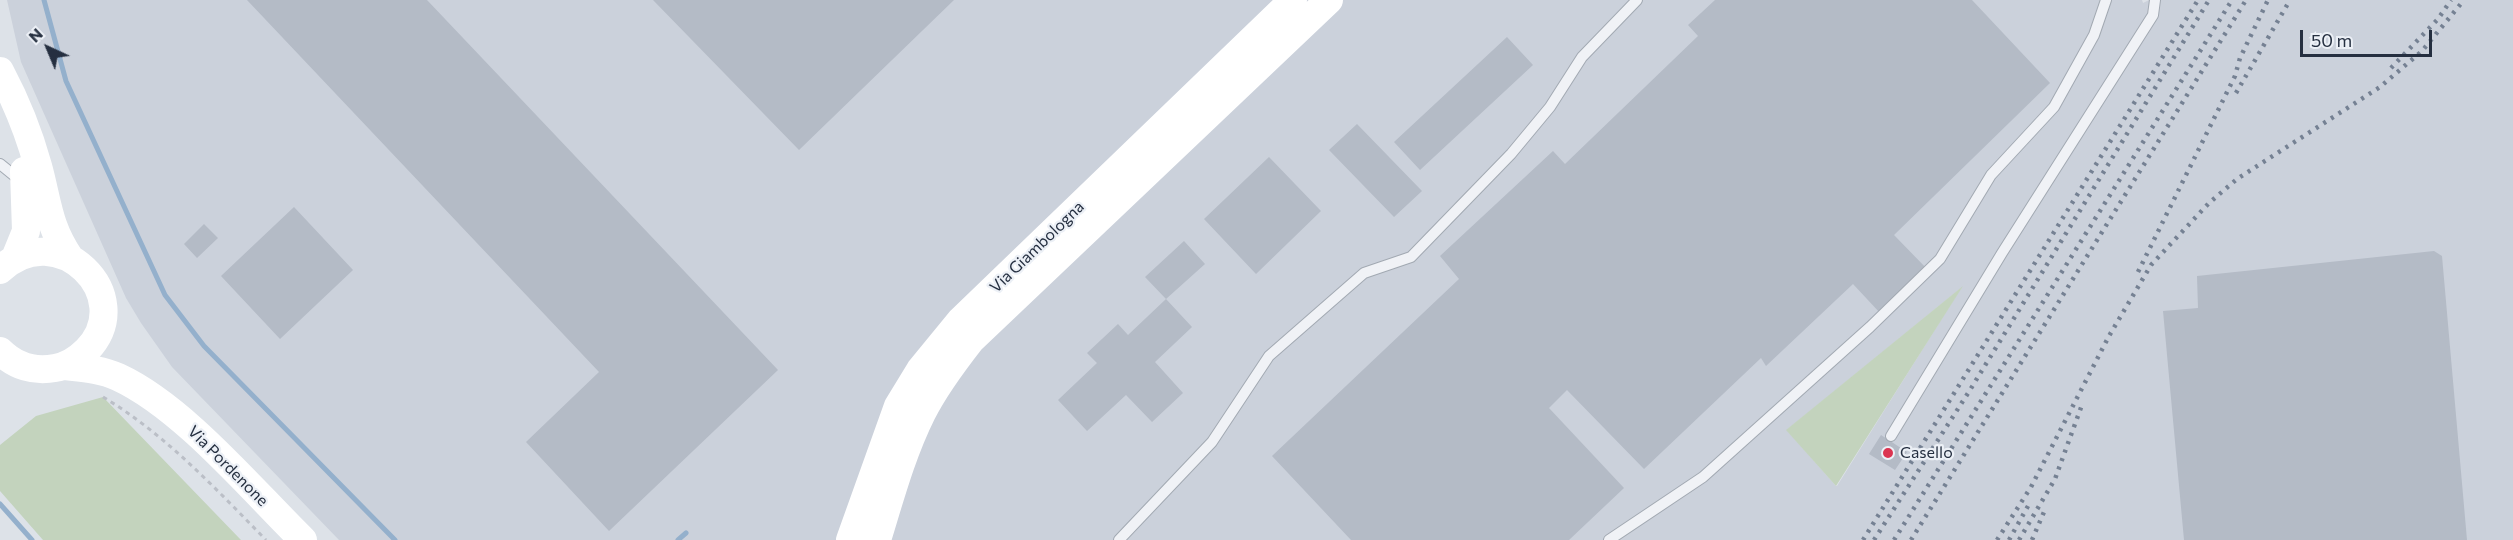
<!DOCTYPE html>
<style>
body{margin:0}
#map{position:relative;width:2513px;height:540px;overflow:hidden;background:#dde2e8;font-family:Commissioner,sans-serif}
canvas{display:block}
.north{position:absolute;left:18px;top:18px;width:60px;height:60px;-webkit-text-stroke:4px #ecf0f6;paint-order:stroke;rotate:316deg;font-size:16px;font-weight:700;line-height:24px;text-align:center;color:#252f40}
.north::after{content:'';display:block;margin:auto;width:21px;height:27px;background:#252f40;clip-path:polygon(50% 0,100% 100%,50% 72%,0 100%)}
.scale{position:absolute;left:2300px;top:30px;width:132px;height:27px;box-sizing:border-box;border:3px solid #252f40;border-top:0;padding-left:8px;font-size:18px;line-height:21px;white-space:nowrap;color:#252f40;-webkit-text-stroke:4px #ecf0f6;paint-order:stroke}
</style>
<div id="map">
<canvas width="2513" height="540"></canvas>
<div class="north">N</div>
<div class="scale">50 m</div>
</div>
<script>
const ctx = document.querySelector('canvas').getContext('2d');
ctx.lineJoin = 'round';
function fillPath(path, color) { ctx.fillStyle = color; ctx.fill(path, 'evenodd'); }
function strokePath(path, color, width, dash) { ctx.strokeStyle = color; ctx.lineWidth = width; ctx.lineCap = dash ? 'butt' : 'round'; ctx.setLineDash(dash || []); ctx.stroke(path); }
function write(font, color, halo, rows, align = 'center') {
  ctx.font = font + ' Commissioner,sans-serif'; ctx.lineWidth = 4.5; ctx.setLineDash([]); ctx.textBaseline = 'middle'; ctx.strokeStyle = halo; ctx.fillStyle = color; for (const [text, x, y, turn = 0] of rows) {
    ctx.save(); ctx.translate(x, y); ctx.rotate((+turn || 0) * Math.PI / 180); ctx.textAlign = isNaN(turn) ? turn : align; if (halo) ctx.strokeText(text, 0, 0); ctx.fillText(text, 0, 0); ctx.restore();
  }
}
fillPath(new Path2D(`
 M7,0H2142L2143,3L2149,0H2513V540H339L172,367L141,323L126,298L21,62ZM1961,288L1837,486H1836L1787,430Z`), '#cbd1db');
fillPath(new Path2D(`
 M1963,286L1836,486L1786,430Z
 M103,397L241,540H43L0,491V445L36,416Z`), '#c3d3bd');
strokePath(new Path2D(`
 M44,0L66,81L165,295L204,346L395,540
 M0,504L32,540
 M678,540L686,533`), '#94b0cc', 5);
fillPath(new Path2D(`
 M247,0H427L778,370L609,531L526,442L599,372Z
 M653,0H954L799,150Z
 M1715,0H1972L2050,83L1894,235L1928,270L1881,314L1853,284L1766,366L1761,358L1644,469L1567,390L1549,408L1624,488L1569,540H1351L1272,456L1459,279L1440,256L1553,151L1565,164L1698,36L1688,25Z
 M1507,37L1533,65L1420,170L1394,142Z
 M1357,124L1422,191L1394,217L1329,150Z
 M1269,157L1321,211L1256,274L1204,219Z
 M294,207L353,270L280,339L221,276Z
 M204,224L218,238L197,258L184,244Z
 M1184,241L1205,264L1166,299L1145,277Z
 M2434,251L2442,256L2467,540H2184L2163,311L2198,308L2197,276Z
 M1166,299L1192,327L1155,362L1183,393L1152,422L1126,395L1087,431L1058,400L1097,363L1087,353L1118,324L1128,335Z
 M1881,435L1907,452L1895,470L1869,454Z`), '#b4bbc6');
const lane = new Path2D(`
 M0,164L21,181
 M1891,436L2002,253L2153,15L2155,0
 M1119,540L1212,442L1269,356L1364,273L1411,257L1511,154L1550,107L1582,57L1637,0
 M1609,540L1703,477L1870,327L1940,259L1991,175L2054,107L2094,35L2106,0`);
strokePath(lane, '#a2a9b2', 12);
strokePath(new Path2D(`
 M103,397C165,434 216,489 266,540`), '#bbbfc7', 3, [4.5, 4.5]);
strokePath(lane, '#f0f2f6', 10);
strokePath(new Path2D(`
 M0,71C16,101 29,133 38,166C48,202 48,226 70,258
 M15,258L26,231L24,171
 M0,270C57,215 139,296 87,350C78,359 67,366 55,368C34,372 15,366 0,351
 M64,366C82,368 101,369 118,377C183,407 251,489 303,540
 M850,540L898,406L920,370L961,320L1293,0
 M877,540C890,498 902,453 922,413C935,387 953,363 971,340L1329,0`), '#fff', 28);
strokePath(new Path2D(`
 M2391,68L2438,19L2451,0
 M2236,93L2290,0
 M2138,272L2235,76L2240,58L2268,0
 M1863,540L2198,0
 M1874,540L1970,390L2209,0
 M1894,540L2232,0
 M1911,540L2246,0
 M1997,540L2031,487L2109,336L2151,265L2209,203L2237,179L2380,87L2422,51L2464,0
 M2009,540L2028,506
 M2019,540L2055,479L2083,402
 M2032,540L2044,512`), '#758193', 4.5, [3, 6]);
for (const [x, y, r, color] of [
 [1888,453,6,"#db3450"]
]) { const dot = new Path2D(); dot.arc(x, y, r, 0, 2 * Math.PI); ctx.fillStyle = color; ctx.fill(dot); strokePath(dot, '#ecf0f6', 2); }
write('16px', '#252f40', '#ecf0f6', [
 ["Via Giambologna",1037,247,-44],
 ["Via Pordenone",228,466,45]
]);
write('16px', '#252f40', '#ecf0f6', [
 ["Casello",1900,453]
], 'left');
</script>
